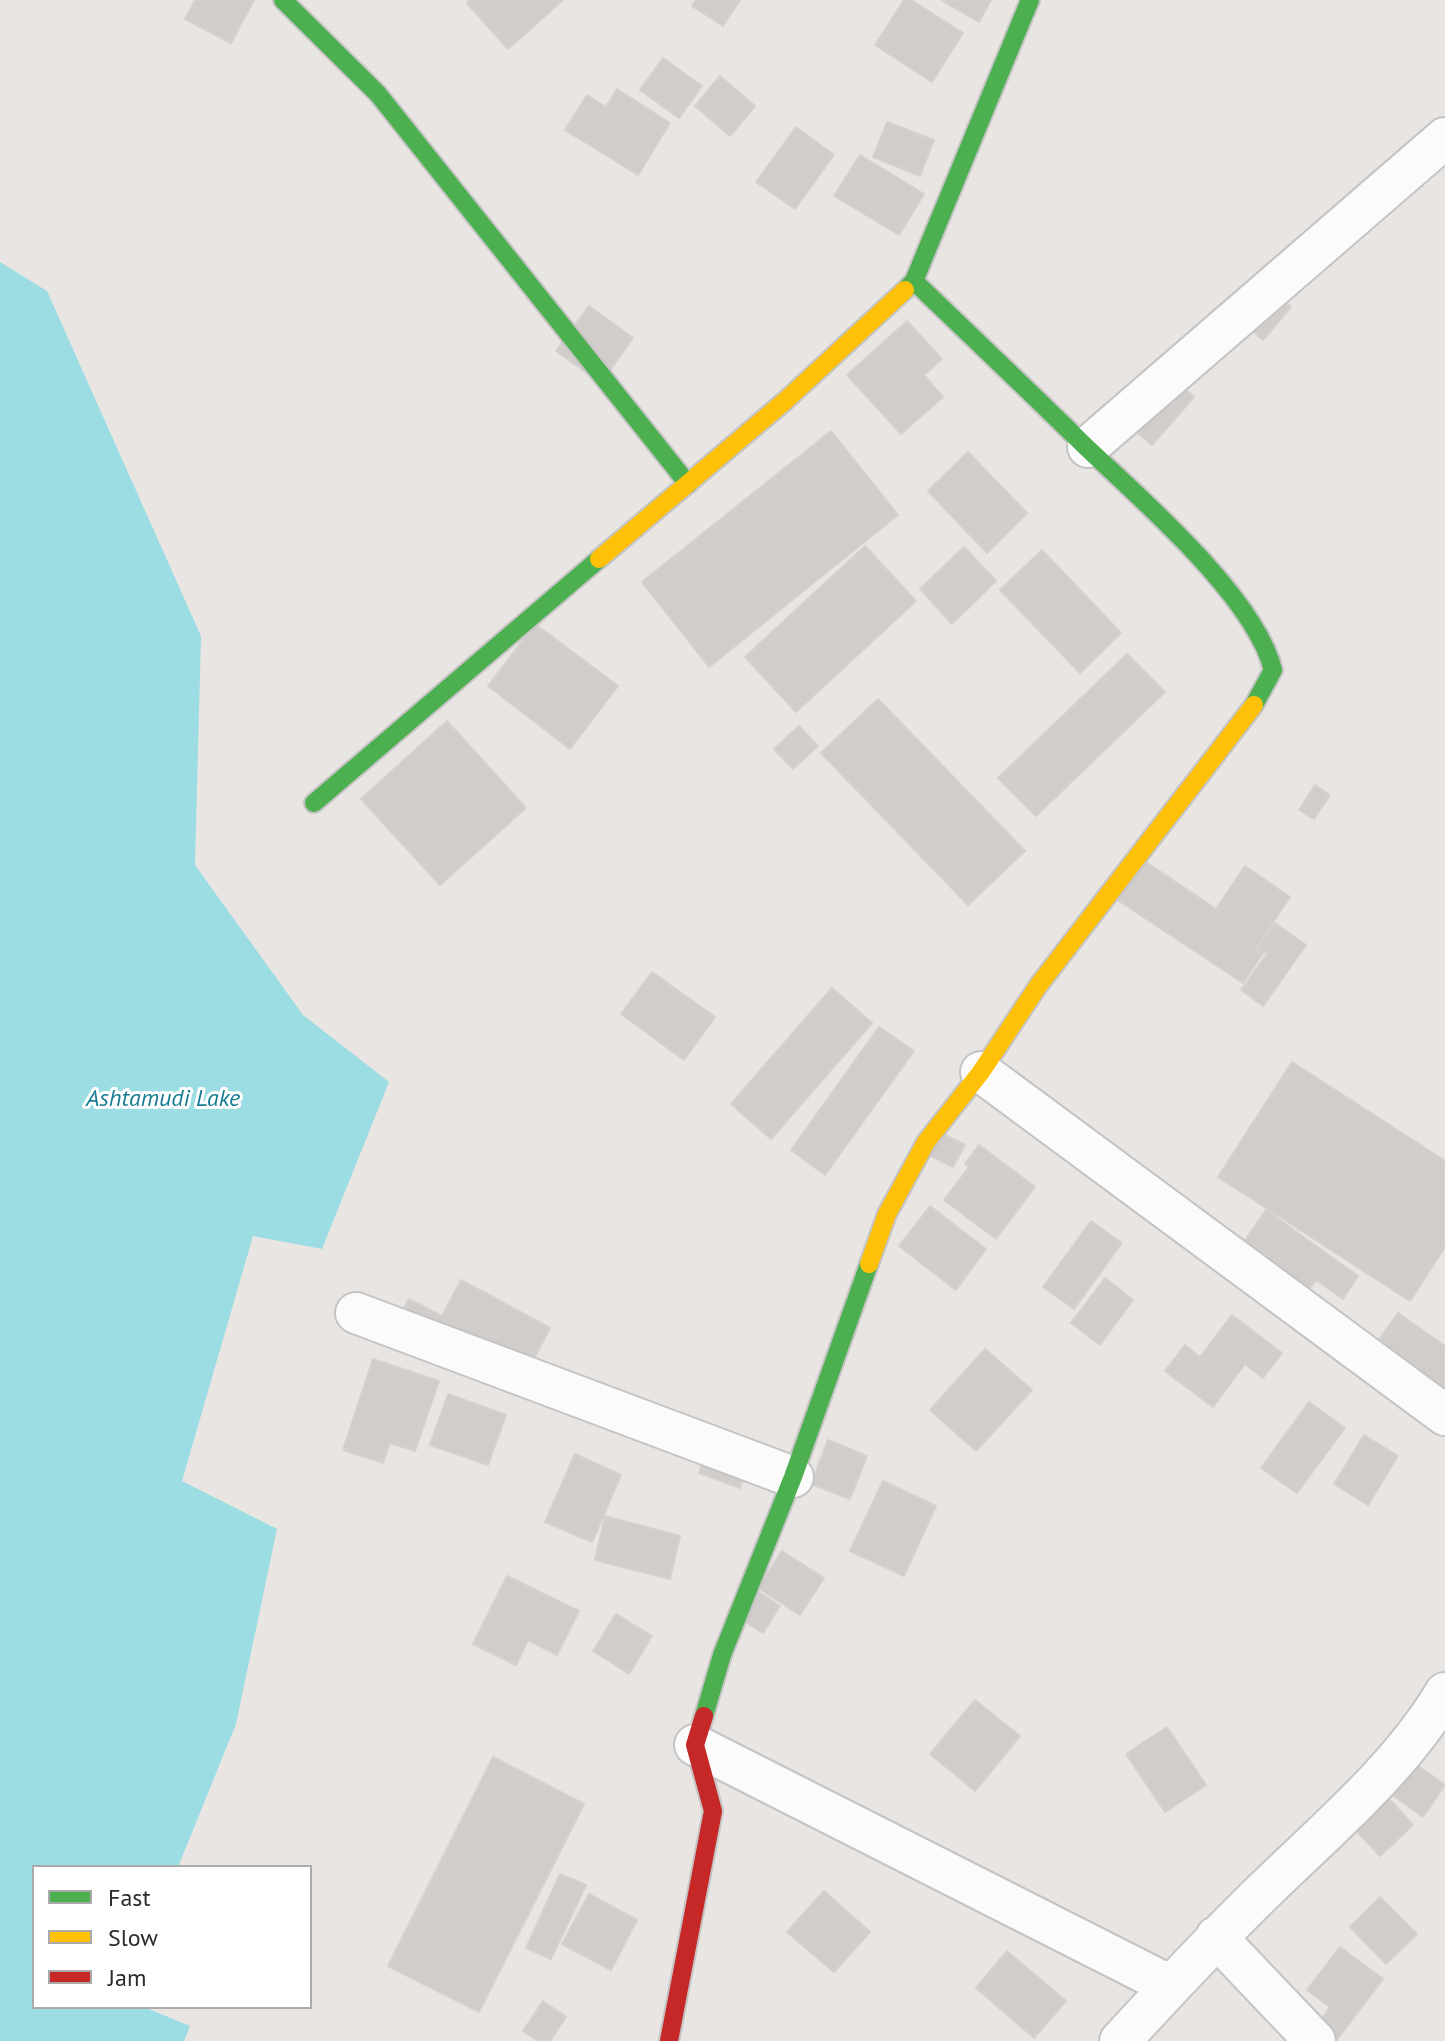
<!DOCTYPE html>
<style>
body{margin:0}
#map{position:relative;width:1445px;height:2041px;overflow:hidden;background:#e9e5e2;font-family:"PT Sans",sans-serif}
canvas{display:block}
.legend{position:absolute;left:32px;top:1865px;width:280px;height:144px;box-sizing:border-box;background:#fff;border:2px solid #aaa;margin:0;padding:10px 14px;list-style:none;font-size:24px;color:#2b2b2b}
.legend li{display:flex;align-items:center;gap:16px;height:40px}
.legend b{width:40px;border:2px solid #aaa}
</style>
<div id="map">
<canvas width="1445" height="2041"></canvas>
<ul class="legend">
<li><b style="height:10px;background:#4caf50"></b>Fast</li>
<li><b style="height:10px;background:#ffc107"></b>Slow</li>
<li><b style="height:10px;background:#c62828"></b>Jam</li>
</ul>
</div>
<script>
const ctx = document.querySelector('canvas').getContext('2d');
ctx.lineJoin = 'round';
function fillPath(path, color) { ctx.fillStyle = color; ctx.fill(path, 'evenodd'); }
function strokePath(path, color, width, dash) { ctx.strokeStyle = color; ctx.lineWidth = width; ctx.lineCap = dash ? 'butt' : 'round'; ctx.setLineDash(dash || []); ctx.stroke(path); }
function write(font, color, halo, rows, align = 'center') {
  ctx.font = font + ' "PT Sans",sans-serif'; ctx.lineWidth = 6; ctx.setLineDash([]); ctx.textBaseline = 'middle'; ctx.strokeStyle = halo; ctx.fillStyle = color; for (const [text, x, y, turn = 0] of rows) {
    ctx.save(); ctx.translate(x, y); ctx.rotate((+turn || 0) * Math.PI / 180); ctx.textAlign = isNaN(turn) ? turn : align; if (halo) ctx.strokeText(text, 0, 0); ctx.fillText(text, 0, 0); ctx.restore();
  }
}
fillPath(new Path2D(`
 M0,262L47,291L201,636L195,865L303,1015L389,1082L322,1249L253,1236L182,1481L277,1529L236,1724L178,1867H34V2007H144L190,2026L184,2041H0Z`), '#9cdde4');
const building = new Path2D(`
 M195,0H254L231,43L185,19Z
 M470,0H563L508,49L467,3Z
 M696,0H740L723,26L692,6Z
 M904,0H911L963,33L932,82L875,45Z
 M941,0H991L979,22Z
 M663,58L702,86L679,118L640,90Z
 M720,76L755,106L730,136L695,106Z
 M617,89L670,123L638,175L565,130L587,95L606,107Z
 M887,122L934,140L920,176L873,157Z
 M796,127L834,155L795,209L756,182Z
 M860,155L924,194L899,235L834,196Z
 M1267,288L1291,307L1263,340L1240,321Z
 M589,306L633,338L601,383L556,351Z
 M907,321L942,359L924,375L943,397L901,434L847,375Z
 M1165,371L1194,397L1152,445L1122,420Z
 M831,431L898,515L709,667L642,582Z
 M968,452L1027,513L987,553L928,491Z
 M865,546L916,601L796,712L745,657Z
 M964,547L996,581L952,624L920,589Z
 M1042,550L1121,633L1080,673L1000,590Z
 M535,624L618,686L570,749L488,686Z
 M1127,654L1165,692L1036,816L998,778Z
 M878,699L1025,851L968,905L821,753Z
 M447,721L526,808L440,885L361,799Z
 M799,726L818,746L793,769L774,749Z
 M1315,785L1330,795L1314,819L1299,810Z
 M1140,858L1216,909L1245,866L1290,897L1255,949L1263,953L1243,983L1113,897Z
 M1275,923L1306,945L1263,1006L1241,990L1267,954L1257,948Z
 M652,972L715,1017L684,1060L621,1014Z
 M832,988L872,1023L771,1139L731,1104Z
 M879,1027L914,1051L825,1175L791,1150Z
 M1292,1062L1445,1161V1247L1410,1301L1218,1177Z
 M935,1130L965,1145L953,1167L923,1152Z
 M979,1145L1035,1187L996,1239L944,1200L969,1167L965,1164Z
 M930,1206L986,1249L956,1290L899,1246Z
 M1266,1210L1358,1276L1343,1299L1316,1280L1292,1313L1227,1266Z
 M1091,1221L1122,1243L1074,1309L1043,1287Z
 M1105,1278L1133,1300L1100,1345L1071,1323Z
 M461,1280L550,1328L515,1395L392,1330L409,1299L442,1316Z
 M1398,1313L1445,1346V1391L1361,1365Z
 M1232,1315L1282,1353L1263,1378L1245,1364L1213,1407L1165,1371L1185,1345L1200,1357Z
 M985,1349L1032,1390L976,1451L930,1410Z
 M373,1359L439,1381L415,1451L390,1443L383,1463L343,1450Z
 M448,1394L506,1415L488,1465L430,1445Z
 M1309,1402L1345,1428L1297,1493L1261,1468Z
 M1364,1435L1398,1456L1368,1505L1334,1484Z
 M828,1440L867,1456L850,1499L811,1484Z
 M575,1454L621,1475L592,1542L545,1522Z
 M705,1454L746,1469L740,1488L699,1473Z
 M883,1481L936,1506L904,1576L850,1551Z
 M605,1516L680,1536L670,1579L595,1560Z
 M782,1551L824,1578L800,1615L758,1588Z
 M507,1576L579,1611L557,1655L528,1640L516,1665L473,1644Z
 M757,1591L780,1606L763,1633L739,1618Z
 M616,1614L652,1636L629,1674L593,1651Z
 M975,1700L1020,1736L975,1791L930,1754Z
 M1167,1727L1206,1785L1165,1812L1126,1754Z
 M493,1757L584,1804L479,2012L388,1966Z
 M1407,1758L1445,1785L1423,1817L1384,1789Z
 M1380,1789L1413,1825L1380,1856L1347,1821Z
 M560,1874L586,1885L551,1959L526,1948Z
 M824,1891L870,1932L834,1972L787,1932Z
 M589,1894L637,1920L611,1970L562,1944Z
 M1380,1897L1417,1934L1386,1964L1350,1927Z
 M1340,1947L1383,1979L1336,2041L1316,2026L1330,2007L1307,1990Z
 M1007,1951L1066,2001L1034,2038L976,1988Z
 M543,2001L566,2017L550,2041H538L523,2031Z`);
fillPath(building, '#d0cdcb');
strokePath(building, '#d4d1ce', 2);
const street = new Path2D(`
 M1088,447L1445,138
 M981,1072L1445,1415
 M356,1313L793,1477
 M695,1745L1171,1986
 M1216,1937L1315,2041
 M1120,2041C1168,1989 1217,1936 1268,1887C1329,1828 1401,1767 1445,1693`);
const fast = new Path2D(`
 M283,0L378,94L688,484
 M914,281C971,336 1029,391 1086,447C1142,500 1255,597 1273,670L1254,705
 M905,290L914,281L1030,0
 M314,803L599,559
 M704,1716L722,1655L793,1477L869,1264`);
const slow = new Path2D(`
 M599,559L785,401L905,290
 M869,1264L887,1214L926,1142L981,1072L1038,986L1254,705`);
const jam = new Path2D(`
 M669,2041L713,1811L695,1745L704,1716`);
strokePath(street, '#c5c4c4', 44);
strokePath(fast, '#c5c4c4', 22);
strokePath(slow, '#c5c4c4', 22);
strokePath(jam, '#c5c4c4', 22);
strokePath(street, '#fcfbfb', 40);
strokePath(fast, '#4caf50', 18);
strokePath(slow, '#ffc107', 18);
strokePath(jam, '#c62828', 18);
write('italic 24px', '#187c93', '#fff', [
 ["Ashtamudi Lake",163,1099]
]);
</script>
